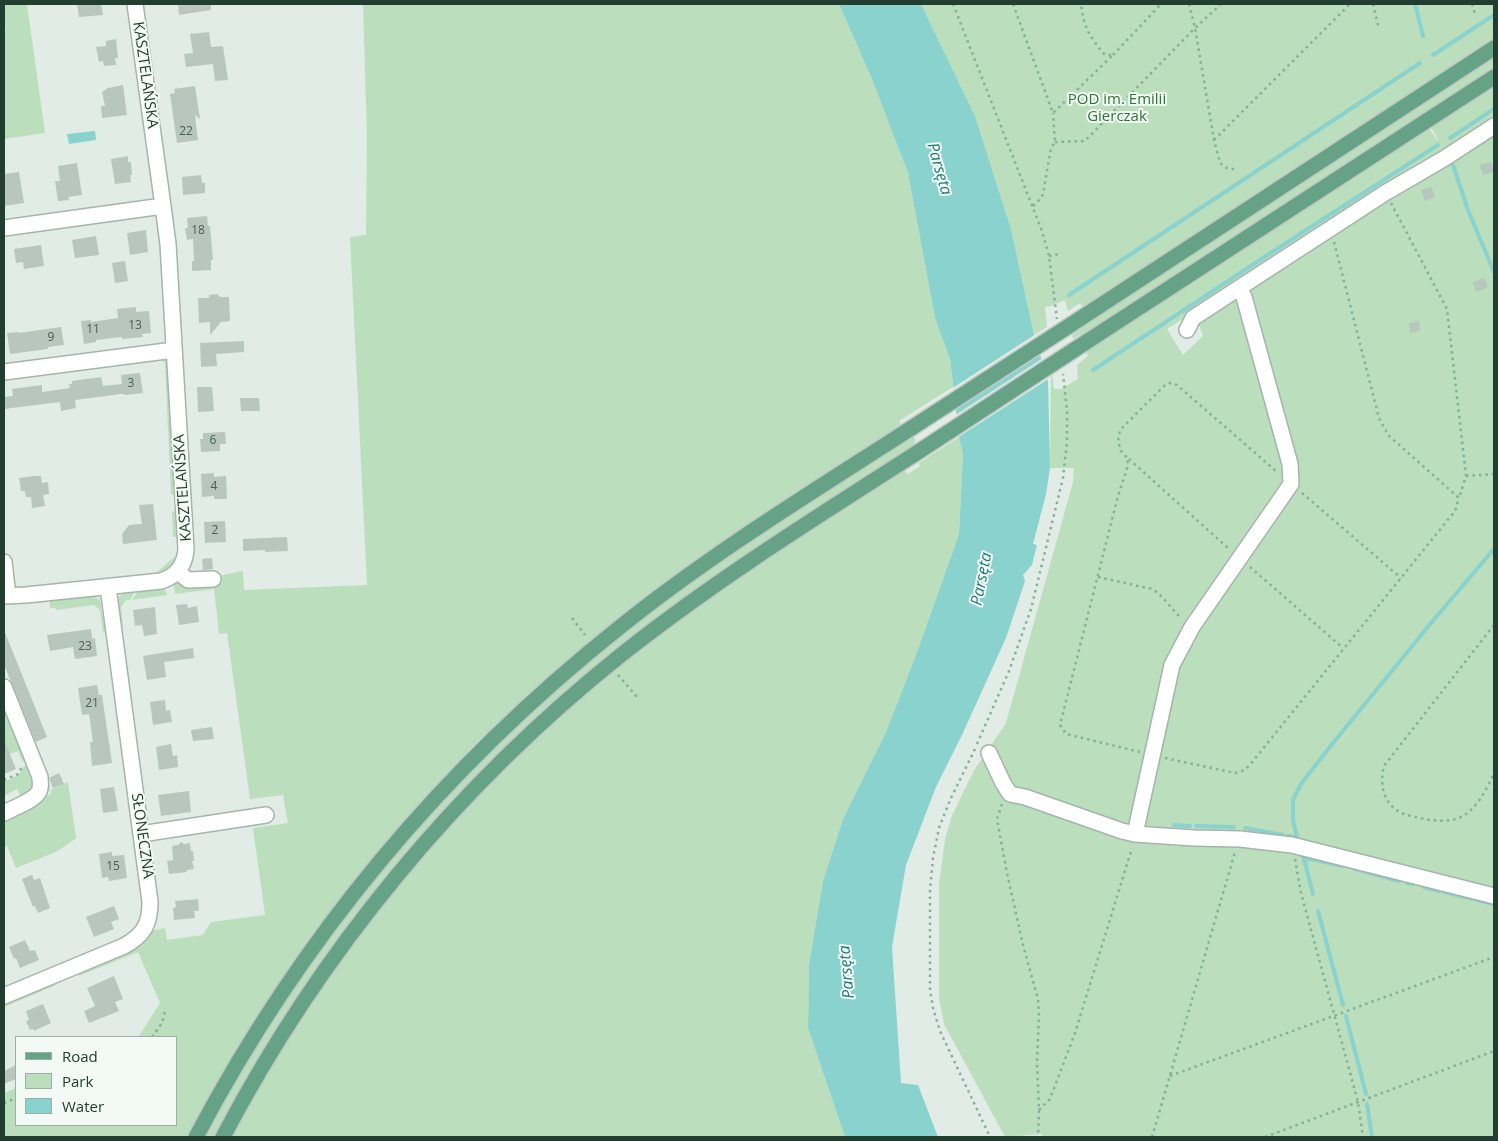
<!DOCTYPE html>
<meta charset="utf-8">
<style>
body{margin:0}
#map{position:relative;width:1498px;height:1141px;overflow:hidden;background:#e2ece6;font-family:"Open Sans",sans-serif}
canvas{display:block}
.frame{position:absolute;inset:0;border:5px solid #223e30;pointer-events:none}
.legend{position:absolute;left:15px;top:1036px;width:162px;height:90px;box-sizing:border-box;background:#f3f9f4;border:1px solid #9faea6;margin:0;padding:6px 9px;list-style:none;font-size:15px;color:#223e30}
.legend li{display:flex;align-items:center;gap:10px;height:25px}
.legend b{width:25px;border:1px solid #9faea6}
</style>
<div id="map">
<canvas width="1498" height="1141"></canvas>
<div class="frame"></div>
<ul class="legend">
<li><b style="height:6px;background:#66a386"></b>Road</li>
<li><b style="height:14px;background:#bbdebc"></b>Park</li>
<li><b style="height:14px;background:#89d2ce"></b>Water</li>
</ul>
</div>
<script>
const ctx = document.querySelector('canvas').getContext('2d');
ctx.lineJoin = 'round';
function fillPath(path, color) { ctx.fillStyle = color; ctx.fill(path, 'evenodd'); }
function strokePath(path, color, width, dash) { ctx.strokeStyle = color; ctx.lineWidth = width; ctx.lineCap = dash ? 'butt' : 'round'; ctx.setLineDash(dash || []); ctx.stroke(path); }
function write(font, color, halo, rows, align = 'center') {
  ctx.font = font + ' "Open Sans",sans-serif'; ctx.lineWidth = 4; ctx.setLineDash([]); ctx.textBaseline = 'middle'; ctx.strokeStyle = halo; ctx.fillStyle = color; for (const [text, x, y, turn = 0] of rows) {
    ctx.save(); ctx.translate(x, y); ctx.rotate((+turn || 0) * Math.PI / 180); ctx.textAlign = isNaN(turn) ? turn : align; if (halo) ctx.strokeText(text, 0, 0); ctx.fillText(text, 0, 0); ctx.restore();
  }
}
fillPath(new Path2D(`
 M4,4H27L45,133L4,139V32L6,31L4,21Z
 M363,4H839L872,79L908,173L935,318L950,359L953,387L899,421L902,426L749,524L663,584L529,693L478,741L431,790L391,835L315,930L239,1046L188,1137H4V1093L16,1088V1125H176V1037H137L139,1036L160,1003L138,952L79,976L77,972L150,931L165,928L167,940L203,935L211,922L265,915L253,828L288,823L283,795L250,799L227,633L219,634L214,589L175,594L173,581L213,577L243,571L244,590L367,585L350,237L366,235L367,135Z
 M921,4H1494V41L1083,308L1080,303L1068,311L1065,300L1051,306L1045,307L1047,327L1034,335L1011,229L975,116Z
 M1494,57V69L1082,337L1080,335L1073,339L1072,335L1081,329L1080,327Z
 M1494,85V121L1329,225L1167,329L1183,355L1203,336L1198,322L1235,298L1239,301L1246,290L1383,202L1392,198L1394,194L1494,130V1137H1042V1134L1005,1137L944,1024L939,998V884L945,840L951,818L973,772L1006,723L1073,482L1074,468H1050L1051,365L1054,389H1061L1078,379L1077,365L1088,356L1086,351L1429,128L1437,140L1438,139L1430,126Z
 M159,357H164L169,362L178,492L171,495L165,363Z
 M913,435L916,441L914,442V445L763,544L545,710L297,999L259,1058L214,1137H204L251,1053L289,994L364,891L442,800L539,704L598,653L672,596L758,536Z
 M959,437L963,454L959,534L916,655L886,732L843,819L823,881L809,964L808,1028L845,1137H232C267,1074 303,1011 346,953C388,894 436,839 487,788C527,746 569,706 614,670C706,596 805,533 903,468L908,474L920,466L919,463Z
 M176,511L179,513L180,537H173L172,512Z
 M179,553L181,554L166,574L142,576L156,573Z
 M164,585L167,595L132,600L138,591Z
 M136,590L130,600H126L121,607L123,627L119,626C118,614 113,600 124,592Z
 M84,594L85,597H95L100,600L105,632L103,633L100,610L94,605L56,610L55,608H50V598Z
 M4,708L13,731H16L26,757L23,762L18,751L10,754L9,753L4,755Z
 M28,761L34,776L33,788L23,797L20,796L17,789L4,796V782L18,775Z
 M68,782L76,838L58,851L16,868L7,846L4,847V818L51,794L50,790Z
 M54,981L56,985L4,1007V1002Z`), '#bbdebc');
fillPath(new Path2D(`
 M839,4H921L975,116L1011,229L1034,335L1048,380L1050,468L1046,494L1033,544L1037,545L1032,565L1023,575L1025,581L1006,638L962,735L936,787L906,865L892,947L901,1083L918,1085L938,1137H845L808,1028L809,964L823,881L843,819L886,732L916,655L959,534L963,454L959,437L950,359L935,318L908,173L872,79Z
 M95,131L96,140L69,144L67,134Z`), '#89d2ce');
fillPath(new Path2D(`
 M1036,334L1042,354L953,411L951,389Z
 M1043,358L1050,378L957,438L954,416Z`), '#e2ece6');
strokePath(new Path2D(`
 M1415,4L1423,36
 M1433,55L1494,15
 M1450,138L1494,109
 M1453,165L1468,210L1494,272
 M1069,295L1420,63
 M1093,370L1266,256L1438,145
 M1174,825L1190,826
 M1196,826L1234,827
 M1245,828L1283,835
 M1288,836L1295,837L1297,836L1293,821V800L1301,784L1329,748L1431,623L1494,549
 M1303,855L1313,894
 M1304,860L1311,859L1342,866
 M1355,869L1399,881
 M1407,883L1413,884
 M1424,887L1439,891
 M1444,892L1494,904
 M1318,911L1343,1005
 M1346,1016L1366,1094
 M1367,1104L1372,1137`), '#89d2ce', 4);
fillPath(new Path2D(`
 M77,4H101L103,15L79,17Z
 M178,4H211V10L179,15Z
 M209,32L211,47L223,46L228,80L215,81L213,64L186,67L184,54L193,53L190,34Z
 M116,39L118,58H115L116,65L104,66L103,61L99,62L96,47L106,46V41Z
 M123,85L127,115L102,118L101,106H105L102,92L108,88Z
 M195,86L200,119L195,115L198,140L177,143L170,94L175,93L174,89Z
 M128,156V162H131L132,175H130L131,182L115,184L111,159Z
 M1491,162L1494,172L1483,175L1480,165Z
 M77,163L82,195L68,197L69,200L58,201L55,181H60L58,166Z
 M19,172L24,203L4,206V174Z
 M201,175L202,183H205V193L183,195L182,177Z
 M1431,187L1435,197L1425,201L1421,190Z
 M207,216L208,226H210L213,260H211V270L192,271V261H194L193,239L187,240L185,228H188L187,218Z
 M146,230L148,252L130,255L127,233Z
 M96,236L99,255L75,258L72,240Z
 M41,245L44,266L24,269L23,262L16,263L14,249Z
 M125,261L128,281L115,283L112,263Z
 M1484,278L1488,287L1476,292L1473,282Z
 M217,294L220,297H229L230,321L221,322L210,335V322L199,323L198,298H209V295Z
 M136,307V312L149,311L151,333L142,334L143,337L122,339V337L96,340V342L84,344L81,321L91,320V322L118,318L117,309Z
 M1419,321L1420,331L1410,333L1409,323Z
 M61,327L64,345L48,347V349L10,354L7,333L19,332V333Z
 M244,341V352L216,354L217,366L201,367L200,343Z
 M140,373L143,393L124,395V394H121L75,400L76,408L61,411L60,402L4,409V397L13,396L12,389L42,385V392L70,388L69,384H72V381L101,377L103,386L122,384L121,375Z
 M197,387H212L214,411L198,412Z
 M240,398H259L260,411H241Z
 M225,432L226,444H220V451L201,452L200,439H203V433Z
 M214,473V477L226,476L227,499H214V496L202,497L201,474Z
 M34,476H41L42,483L48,482L49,494L43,495L45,506L32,508L31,497H26L25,491H21L19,478Z
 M153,504L157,540L123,544L122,534L129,525L142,524L139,505Z
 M225,521L226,542L205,543L204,522Z
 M287,537L288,551L265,552V550L243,551V539Z
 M212,558L213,569L203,570L202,559Z
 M187,604L188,608L197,606L199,622L179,625L176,605Z
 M155,607L157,634L144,636L142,625L135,626L133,610Z
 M91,629L92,639L95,638L97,656L75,659L73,647L50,651L47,635Z
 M4,630L47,737L36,742L4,665Z
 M193,648L194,658L164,662L166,677L147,680L143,656Z
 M97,685L99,695H102L112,763L92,766L90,742H93L89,714L82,715L78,688Z
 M165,700L166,711L170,710L172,722L153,725L150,702Z
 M212,727L214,739L193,741L191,730Z
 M4,740L16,769L4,774Z
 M171,744L173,756L177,755L178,767L159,770L156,747Z
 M59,773L64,784L53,788L49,778Z
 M114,787L118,811L103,813L100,789Z
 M189,791L191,812L161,816L158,795Z
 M181,842L184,844L190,843L191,851H193L194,861H192L194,869L187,870V872L169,874L167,861L173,860L172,846L178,845Z
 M112,852V856L124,855L127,878L109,881L108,877L102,878L99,854Z
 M32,875L34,880L40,878L50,908L38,913L35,906L33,907L22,879Z
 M198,899L199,911H194L195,918L174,920L173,908L176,907L175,901Z
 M114,906L119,919L111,922L114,929L94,937L86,917Z
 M25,940L30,951L35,950L39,960L20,968L16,958L14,959L9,947Z
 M114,976L123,999L115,1002L119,1011L89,1023L84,1011L95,1006L87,988Z
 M43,1004L51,1023L34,1031L33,1029L30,1030L26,1021L29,1020L26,1011Z
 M16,1065V1079L4,1084V1071Z`), '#b7c7be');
const minor = new Path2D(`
 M4,228L163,206L135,4
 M1239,288L1385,193L1445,158L1494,126
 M4,372L174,350
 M4,562L8,596
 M178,572L188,580L213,579
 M4,596L26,595L161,581C177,576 185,565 186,549L168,244L163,206
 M4,687L40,777C40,783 42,788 38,793C33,801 13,808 4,813
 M989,753L1003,783L1010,794L1025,797L1122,831L1135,834L1194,838L1240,839L1292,845L1494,896
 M141,834L266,815
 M1135,834L1172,665L1192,627L1291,484L1290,464L1244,297L1239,288L1193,318L1187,330
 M4,996L124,946C144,935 150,924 150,902L108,587`);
const major = new Path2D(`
 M1072,324L1494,48
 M1074,350L1494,77
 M196,1137C301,938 444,767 620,627C712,553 814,491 913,427
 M223,1137C320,952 457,786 621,655C714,581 815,518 915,454`);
strokePath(minor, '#a5b4ac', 18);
strokePath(major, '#c1c9c5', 18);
strokePath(new Path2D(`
 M953,4L1042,231L1049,256L1057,319
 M1013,4L1053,113L1113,55H1105C1089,36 1084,28 1081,4
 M1189,4L1195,28L1214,140L1220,163L1227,168L1238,170
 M1373,4L1379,29
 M1472,4L1475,14
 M1113,55L1161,4
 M1214,140L1350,4
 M1055,142L1085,141L1195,28L1221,4
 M1033,206L1041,198L1043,194L1051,148L1055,142L1053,113
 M1334,242L1379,418L1388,435L1459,498L1466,476L1447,309L1391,203
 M1049,256L1059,254
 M1129,459L1229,549
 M1466,476L1494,474
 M1302,493L1401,578
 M1250,567L1343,648
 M1098,577L1152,589C1164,596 1171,609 1181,618
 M572,618L585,635
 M1494,625L1384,766C1380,783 1382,801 1398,811C1404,815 1416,817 1424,819C1435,821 1448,822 1459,818C1477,810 1486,790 1494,773
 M618,675L637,697
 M977,744L1009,671L1031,609L1063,478L1067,441V410L1063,374
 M975,749L950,800L939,828L933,858L930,890V990L933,1008L940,1031L990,1137
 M1140,752L1066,734L1060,725L1118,496L1127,469L1128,459L1121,451L1118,441L1120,430L1164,386L1170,383L1177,385L1277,472
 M1165,758L1235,773L1242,771L1249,766L1455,511L1459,498
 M4,780L18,774L22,767
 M1002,804L997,819L1007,873L1023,945L1038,999L1039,1014L1037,1062L1039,1111L1038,1137
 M1295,859L1301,893L1358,1102L1363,1137
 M152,1037L162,1023L165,1011
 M1170,1076L1494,957
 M4,1103L16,1098
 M1039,1110L1050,1099L1075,1033L1132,848
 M1152,1137L1235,852
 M1265,1137L1494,1051`), '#82b198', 2.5, [2.5, 4]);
strokePath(minor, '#fff', 15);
strokePath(major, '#66a386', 15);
const majorBridge = new Path2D(`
 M913,427L1072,324
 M915,454L1074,350`);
strokePath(majorBridge, '#c1c9c5', 18, []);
strokePath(majorBridge, '#66a386', 15);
write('12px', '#476054', null, [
 ["22",186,132],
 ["18",198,231],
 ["13",135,326],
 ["11",93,330],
 ["9",51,338],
 ["3",131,384],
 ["6",213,441],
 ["4",214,487],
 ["2",215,531],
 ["23",85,647],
 ["21",92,704],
 ["15",113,867]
]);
write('15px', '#223e30', '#f3f9f4', [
 ["KASZTELAŃSKA",145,75,82],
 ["KASZTELAŃSKA",183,488,-94],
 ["SŁONECZNA",142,836,82]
]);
write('15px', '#2b7538', '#f3f9f4', [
 ["POD im. Emilii",1117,100],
 ["Gierczak",1117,117]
]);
write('italic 16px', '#1b7b76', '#f3f9f4', [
 ["Parsęta",939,169,74],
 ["Parsęta",982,579,-79],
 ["Parsęta",847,972,-95]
]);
</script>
